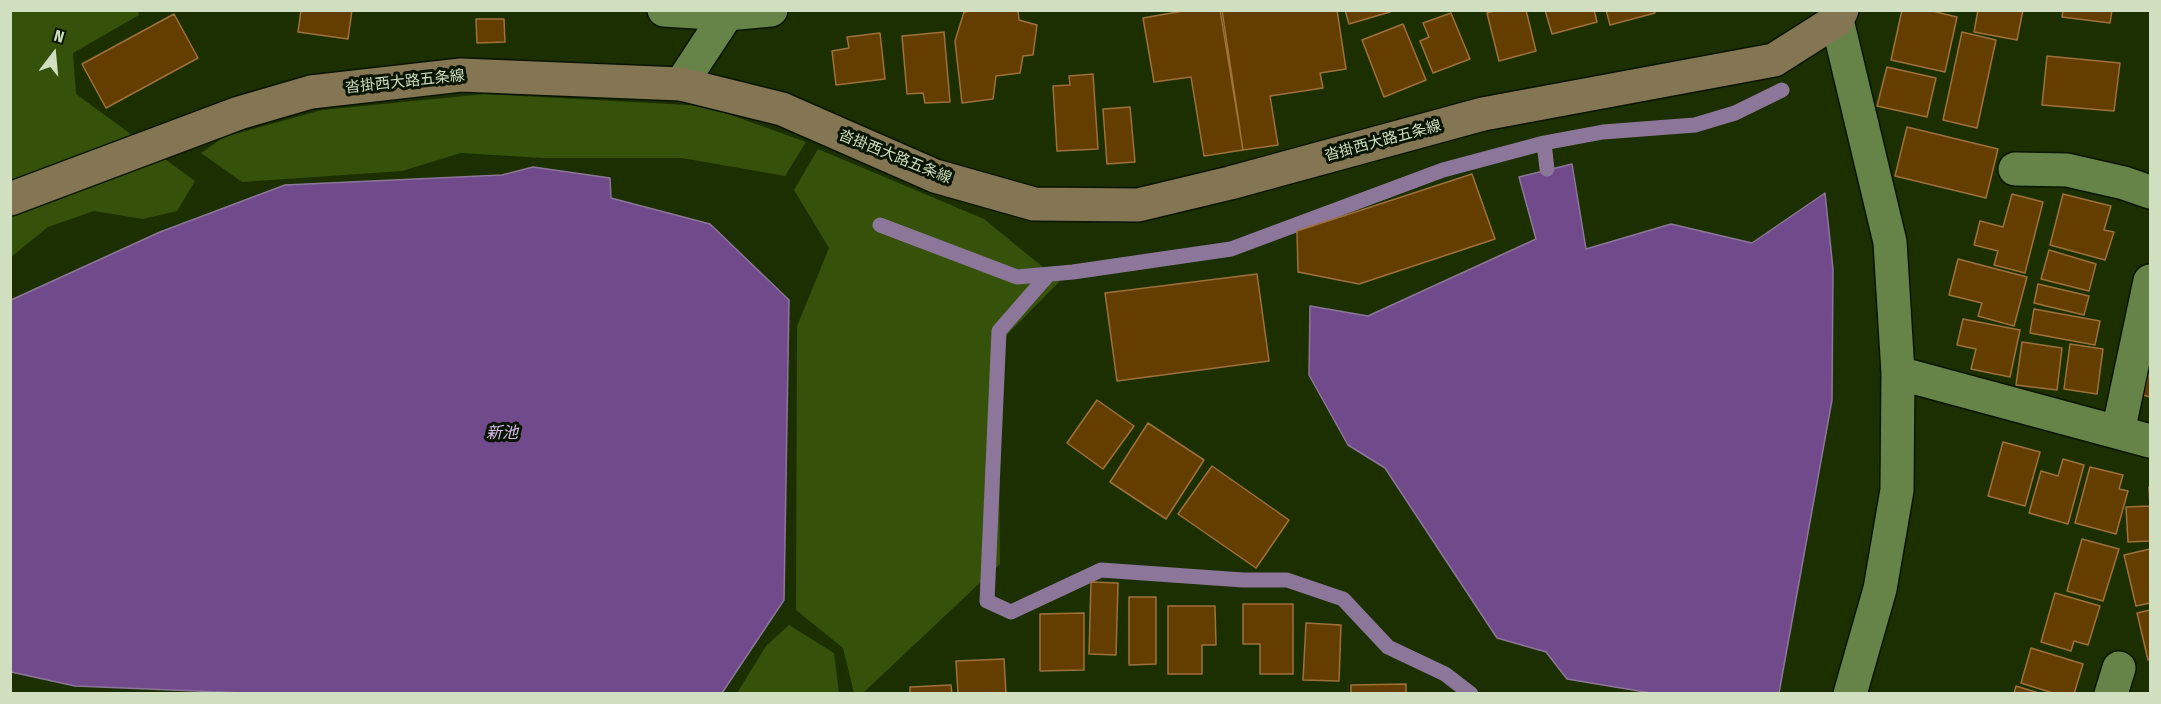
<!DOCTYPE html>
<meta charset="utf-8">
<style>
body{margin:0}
#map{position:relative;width:2161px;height:704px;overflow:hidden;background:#1c2f01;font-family:"Fira Sans Condensed",sans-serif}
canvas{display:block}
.frame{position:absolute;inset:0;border:12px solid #cfdfc0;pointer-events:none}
.north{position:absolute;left:24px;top:24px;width:60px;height:60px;-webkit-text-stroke:4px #0a1501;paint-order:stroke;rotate:16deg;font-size:16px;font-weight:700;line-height:24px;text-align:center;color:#cfdfc0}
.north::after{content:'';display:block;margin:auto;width:21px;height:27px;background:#cfdfc0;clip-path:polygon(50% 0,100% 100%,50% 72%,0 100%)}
</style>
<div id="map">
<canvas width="2161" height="704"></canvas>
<div class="frame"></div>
<div class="north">N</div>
</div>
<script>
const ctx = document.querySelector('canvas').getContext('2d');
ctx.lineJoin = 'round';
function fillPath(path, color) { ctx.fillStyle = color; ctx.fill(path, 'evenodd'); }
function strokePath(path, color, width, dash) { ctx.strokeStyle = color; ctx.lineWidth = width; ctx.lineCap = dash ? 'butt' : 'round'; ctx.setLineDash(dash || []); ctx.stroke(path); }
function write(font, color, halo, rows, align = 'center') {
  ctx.font = font + ' "Fira Sans Condensed","Noto Sans JP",sans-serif'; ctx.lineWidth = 6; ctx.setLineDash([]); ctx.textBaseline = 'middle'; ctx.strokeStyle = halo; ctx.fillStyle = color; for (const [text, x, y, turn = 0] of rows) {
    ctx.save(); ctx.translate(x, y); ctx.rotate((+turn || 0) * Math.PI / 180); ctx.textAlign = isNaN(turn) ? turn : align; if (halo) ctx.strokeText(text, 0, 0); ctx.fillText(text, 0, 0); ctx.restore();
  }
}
fillPath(new Path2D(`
 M11,11H138L139,15L73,53L76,94L195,181L177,211L143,219L94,211L48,227L11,257Z
 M485,94L706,106L806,142L785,176L682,158H543L461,153L402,171L242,182L201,153L224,137L322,110Z
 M818,149L984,219L1060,281L998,344L1000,564L863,693H854L843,648L796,610L797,326L829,248L794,190Z
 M789,625L834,653L839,693H737L766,646Z`), '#35510a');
const water = new Path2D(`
 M1572,164L1586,249L1671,224L1752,243L1825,193L1833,269L1832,400L1779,693H1651L1567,679L1546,652L1497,638L1385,468L1348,445L1309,375L1310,306L1368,316L1536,239L1519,177Z
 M533,167L610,178L611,198L710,224L789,300L784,600L722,693H244L75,686L11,672V300L160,232L285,185L502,175Z`);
fillPath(water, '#704a8a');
strokePath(water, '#8c779a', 1.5);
strokePath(new Path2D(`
 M1544,143L1603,132L1695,125L1735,113L1782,90
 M880,225L1017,277L1073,272L1231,249L1443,170L1544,143L1547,169
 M1048,275L999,331L987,601L1011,612L1101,570L1243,580H1287L1343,599L1388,647L1445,674L1471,694`), '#8c779a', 15);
const building = new Path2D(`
 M301,10H352L348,39L298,32Z
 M978,10H1018L1019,20L1037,25L1033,55L1023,56L1020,73L996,76L993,99L962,103L955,41L964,12Z
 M1189,10H1220L1243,150L1204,156L1191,77L1154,82L1143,18Z
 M1222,10H1337L1346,69L1320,73L1323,88L1270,96L1278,145L1243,150Z
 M1345,10H1390V12L1349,24Z
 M1497,10H1526L1536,51L1499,61L1487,13Z
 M1545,10H1594L1597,22L1552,34Z
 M1606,10H1654L1655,13L1610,25Z
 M1902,10H1928L1957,17L1945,72L1891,60Z
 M1978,10H2023L2017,40L1974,32Z
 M2063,10H2112L2110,23L2062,17Z
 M1451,13L1470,59L1433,73L1420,41L1429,37L1423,23Z
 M174,14L198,58L106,108L82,64Z
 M476,19H504L505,42L477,43Z
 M1403,24L1426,80L1384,97L1362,40Z
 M944,32L950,102L925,103L923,93L907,94L902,36Z
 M1962,32L1996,40L1977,128L1943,120Z
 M880,33L885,79L836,85L832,51L849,48L847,37Z
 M2047,56L2120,63L2114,111L2042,105Z
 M1887,67L1936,78L1927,117L1877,106Z
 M1093,74L1098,149L1057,151L1053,86L1070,85L1069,76Z
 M1130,107L1135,162L1107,164L1103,109Z
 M1907,127L1998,149L1986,198L1895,176Z
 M1472,174L1495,239L1359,284L1298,272L1297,231Z
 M2012,194L2043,202L2025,273L1994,265L1998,251L1974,245L1980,221L2003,227Z
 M2063,194L2111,206L2104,230L2114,232L2105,260L2050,245Z
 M2049,250L2096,264L2089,291L2041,279Z
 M1958,259L2027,277L2014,326L1978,316L1982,303L1949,295Z
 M1257,274L1269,361L1117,381L1105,293Z
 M2038,284L2089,296L2084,315L2034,303Z
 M2034,309L2100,321L2095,345L2030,333Z
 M1963,319L2020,330L2010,377L1971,369L1976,349L1957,345Z
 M2022,342L2062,348L2057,390L2016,385Z
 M2070,344L2103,349L2097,394L2064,389Z
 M2150,369V397L2143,395Z
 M1097,400L1134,426L1103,469L1067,443Z
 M1148,423L1204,460L1166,519L1110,482Z
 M2003,442L2040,452L2025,506L1988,496Z
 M2063,459L2084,465L2068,524L2029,513L2041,471L2058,476Z
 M1212,466L1289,520L1256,568L1178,514Z
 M2090,467L2123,475L2119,489L2128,491L2116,534L2075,523Z
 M2149,487H2150V541L2128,542L2126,507L2150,506Z
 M2082,539L2119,549L2103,601L2067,591Z
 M2150,549V603L2136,606L2124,555Z
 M1091,582L1118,583L1116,655L1089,654Z
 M2055,593L2100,606L2088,645L2074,641L2071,651L2041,642Z
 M1129,597H1156V664L1129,665Z
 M1243,604H1293V674H1260V644H1243Z
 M1168,606H1215L1216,645H1202V674H1168Z
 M2150,610V659L2148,660L2137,613Z
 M1084,613V670L1040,671V614Z
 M1306,623L1341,625L1339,681L1303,680Z
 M2031,648L2083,664L2074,694H2056L2021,683Z
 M1004,659L1006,694H958L956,661Z
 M1406,684V694H1351V685Z
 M951,685L952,694H910V687Z
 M2016,686L2042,694H2014Z`);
fillPath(building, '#643e01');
strokePath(building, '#9e713b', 1.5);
const street = new Path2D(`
 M664,10L727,14L730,10
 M1837,20L1890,242L1898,373L1897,490L1880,589L1850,694
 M681,84L727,14L771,10
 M2015,169L2067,170L2124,183L2150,192
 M1898,373L2150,441
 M2118,432L2150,281
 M2111,694L2119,668`);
const secondary = new Path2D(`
 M10,199L239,113L311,92L461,75L681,84L782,109L935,176L1034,204L1138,205L1230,183L1483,114L1774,60L1837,20L1842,10`);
strokePath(street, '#091500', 36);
strokePath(secondary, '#091500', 36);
strokePath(street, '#678448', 33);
strokePath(secondary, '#847653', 33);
write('15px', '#cfdfc0', '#0a1501', [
 ["沓掛西大路五条線",405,82,-6],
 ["沓掛西大路五条線",1383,141,-15],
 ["沓掛西大路五条線",895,157,22]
]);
write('italic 16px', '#dbbcf3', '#0a1501', [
 ["新池",502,434]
]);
</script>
